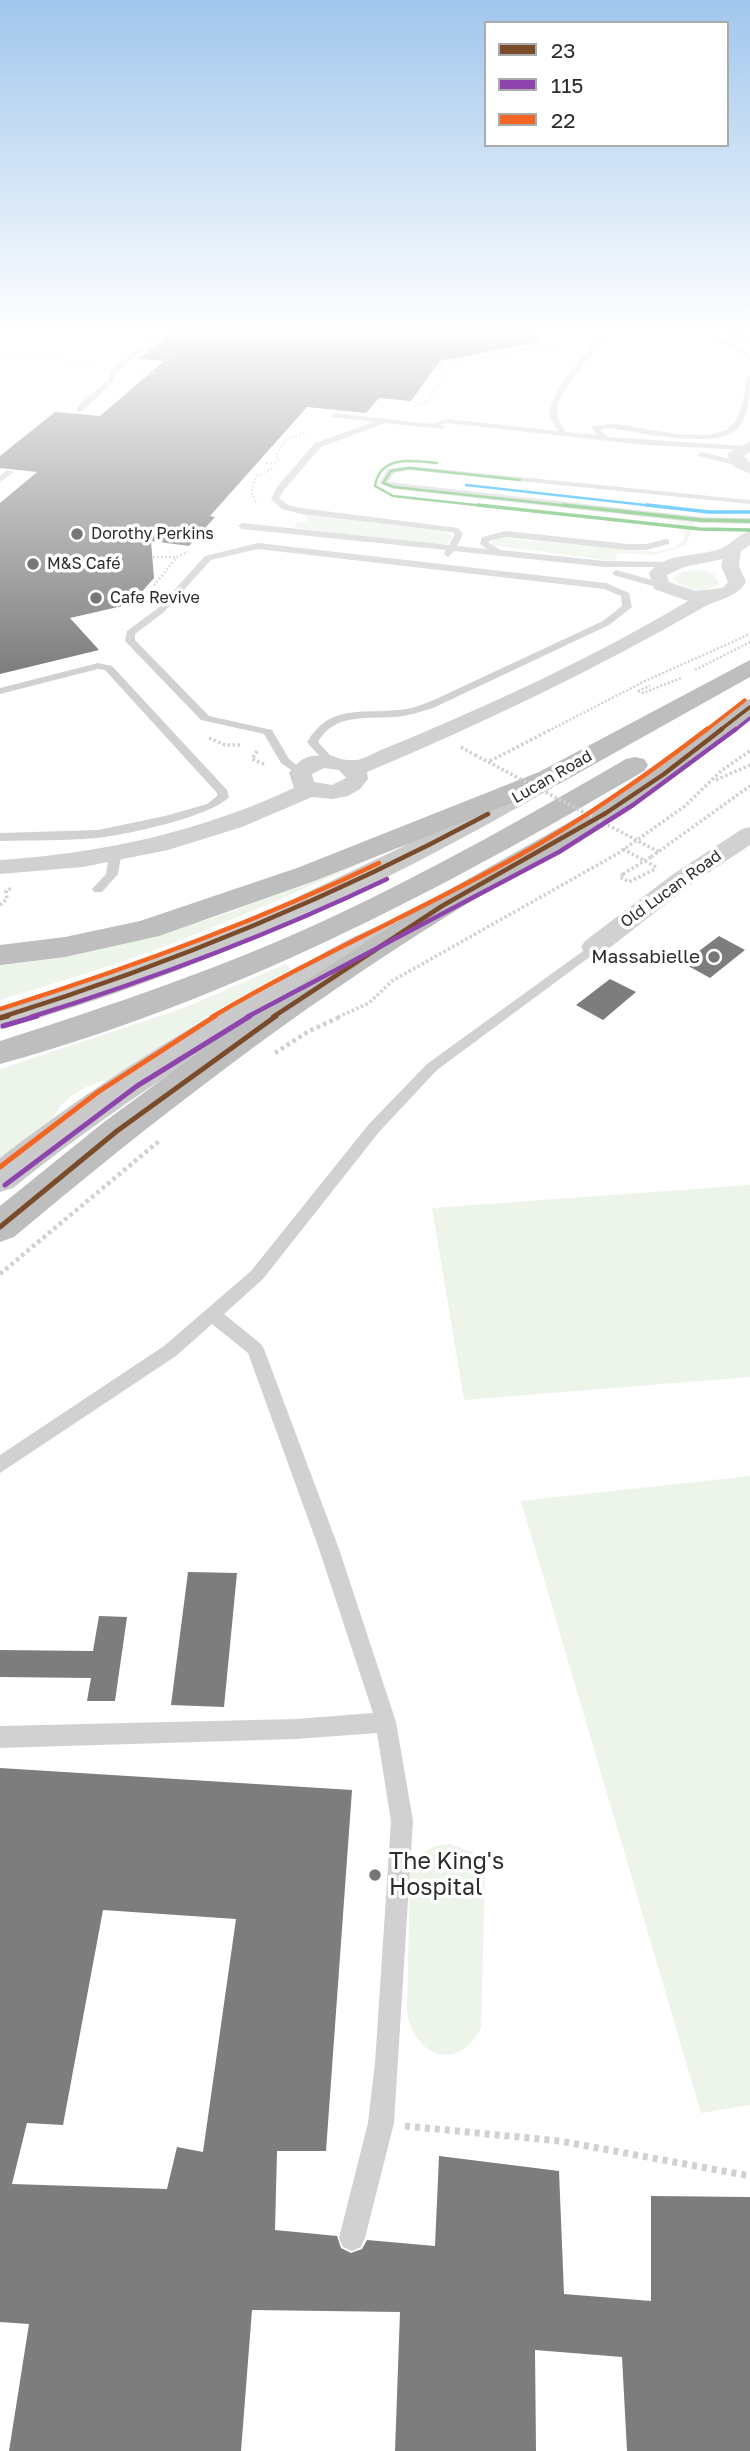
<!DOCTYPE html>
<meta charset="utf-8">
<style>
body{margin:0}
#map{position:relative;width:750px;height:2451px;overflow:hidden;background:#fff;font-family:"Golos Text",sans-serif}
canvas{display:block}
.legend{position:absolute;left:484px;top:21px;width:245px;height:126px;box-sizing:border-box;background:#fff;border:2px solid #ababab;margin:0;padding:9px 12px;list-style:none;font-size:21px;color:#2c2c2c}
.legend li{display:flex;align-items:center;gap:14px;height:35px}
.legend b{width:35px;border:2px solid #ababab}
</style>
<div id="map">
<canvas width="750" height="2451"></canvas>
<ul class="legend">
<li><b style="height:9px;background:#7a4b2a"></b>23</li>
<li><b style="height:9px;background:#8e44ad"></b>115</li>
<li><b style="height:9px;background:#f26522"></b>22</li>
</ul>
</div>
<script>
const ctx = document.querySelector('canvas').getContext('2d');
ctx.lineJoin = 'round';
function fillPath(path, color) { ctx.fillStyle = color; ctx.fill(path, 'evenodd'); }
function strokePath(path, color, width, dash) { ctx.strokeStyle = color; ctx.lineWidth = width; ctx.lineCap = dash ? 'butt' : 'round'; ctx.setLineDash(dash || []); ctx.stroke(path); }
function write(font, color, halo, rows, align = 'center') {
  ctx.font = font + ' "Golos Text",sans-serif'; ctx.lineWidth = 7; ctx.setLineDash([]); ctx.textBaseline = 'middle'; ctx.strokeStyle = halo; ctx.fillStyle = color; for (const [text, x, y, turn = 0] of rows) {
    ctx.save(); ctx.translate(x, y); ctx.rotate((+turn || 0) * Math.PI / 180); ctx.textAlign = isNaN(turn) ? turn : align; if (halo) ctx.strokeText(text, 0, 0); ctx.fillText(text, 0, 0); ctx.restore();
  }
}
fillPath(new Path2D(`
 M305,515L443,531L453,536L448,543L438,545L294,528L297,522L308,521Z
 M675,520L696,522L685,546L654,555L618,553L614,561L491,545L493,540L503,538L655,552L675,547L684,540L685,531L676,528L677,523L673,522Z
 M699,570L713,574L720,584C706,593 684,592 673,579L683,571Z
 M375,857C308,887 242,917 173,943C117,965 58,982 0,1000V964L133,940L214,918L355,862Z
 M286,964L291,969L219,1009L109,1080C90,1083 60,1098 54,1118L0,1158V1069L181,1009Z
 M750,1185V1377L464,1400L432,1208Z
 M750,1476V2105L701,2113L521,1501Z
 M450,1844L472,1852L485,1875L481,2028C458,2073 414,2057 407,2012L410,1874C417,1853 429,1845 450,1844Z`), '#edf4ea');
fillPath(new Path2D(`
 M181,331H538L539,342L440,361L411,401L379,398L366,413L307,407L210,516L215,517L189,546L151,541L154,578L131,604L70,618L99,650L0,674V503L37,472L0,468V456L55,412L100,416L164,361L138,359L171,333Z
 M719,936L745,950L710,978L683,963Z
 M610,979L636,992L603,1020L576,1005Z
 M188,1572L237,1573L224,1707L171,1705Z
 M99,1616L127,1617L115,1701H87L91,1678L0,1677V1650L93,1651Z
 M0,1768L352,1790L326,2151H277L275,2230L337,2236L341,2248L351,2253L362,2249L367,2240L435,2246L439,2156L559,2171L564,2294L651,2301V2196L750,2197V2451H627L622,2357L535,2350L536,2451H395L400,2312L252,2310L241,2451H9L29,2324L0,2322ZM103,1910L236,1919L203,2152L177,2147L167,2189L12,2184L27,2123L63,2125Z`), '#7d7d7d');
strokePath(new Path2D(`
 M0,353L100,364
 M160,356L170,354
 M432,366L529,349L569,350
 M141,371L158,373
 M415,406L426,403L447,374L438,367
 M280,461L276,456L286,439L306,432
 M266,463L278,464
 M256,502L251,492L256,476L273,468`), '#d1d1d1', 2, [2, 2]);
strokePath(new Path2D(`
 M153,557H176
 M144,598L177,557L188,552
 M695,670L750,642
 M638,691L643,693L681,678
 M638,691L650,686
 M548,731L643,682L750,634`), '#d1d1d1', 2.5, [2, 2]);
strokePath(new Path2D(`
 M209,738L225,745H240
 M461,747L475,755
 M257,751L252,759L266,765
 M490,761L552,729
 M716,780L750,765
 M623,849L658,868
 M651,857L750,786
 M623,874L620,877L629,882L655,869
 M0,905L7,899L6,891L12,888
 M338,1017L369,1003L392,981L617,854L685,806L722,770L750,751`), '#d1d1d1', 3.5, [2.5, 2.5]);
strokePath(new Path2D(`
 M275,1053L309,1031L342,1016
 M0,1274L159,1141`), '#d1d1d1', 4.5, [3.5, 3.5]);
strokePath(new Path2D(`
 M405,2126L560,2141L750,2176`), '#d1d1d1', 7, [5, 5]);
fillPath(new Path2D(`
 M160,331H167L116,372L113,382L83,411H77V407L108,380L111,370Z
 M607,331H614C598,349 558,387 557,412C557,419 562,426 566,432L597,435L591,427C598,426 606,424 613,424C640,426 713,447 732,425C743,414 744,392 747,378L750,376C750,393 750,414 738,428C717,451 638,432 610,428L600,430L608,437L744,446L747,450L645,445L447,423L441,425L446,427L442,429L385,423L321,447L284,490L279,498L288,505L301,508L458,528L463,534L457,546L487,549L480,544L482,537L506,531L628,544H646L666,539L669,540V544L646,550H628L506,537L489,541V543L501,550L605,561L672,562L675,563V567H605L454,551L448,557L444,554L446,550L242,529L238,526L242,523L449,545L455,534L452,532L301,514L282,509L271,499L277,487L315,443L374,422L331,417L334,413L432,424L447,419L558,431L549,414C556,383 585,353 607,331Z
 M693,331C711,331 736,344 750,355V360L738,351Z
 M701,452L746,463L747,465L743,467L698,456Z
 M409,466L750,500V504L409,470L394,473L388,482L701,517L750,518V524L701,523L394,489L379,483L388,469Z
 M7,470L14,472L0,482V476Z
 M258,543L606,583L629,593L632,607L609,625L433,708C420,712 408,716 394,717C365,719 335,713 318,742L330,755L343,760V764C326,765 317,754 307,742C330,704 360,714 399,710C412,709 424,704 436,699L603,621L622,606L621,596L604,589L258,549L211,560L164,612L135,634V640L209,716L272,730L289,759L306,773L300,776L281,763L264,734L201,720L125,641L127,631L158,608L205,556Z
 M616,570L663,583L665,585L660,588L613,575L612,573Z
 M98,663L112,666L227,790L229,797C210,817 125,835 97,838C65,841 32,840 0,841V833L98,830L165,816L207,804L217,796V793L105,670L98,669L0,694V688Z
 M115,852L121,856L118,874L102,892H94L92,889L106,874L109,856Z
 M594,943L599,944V950L437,1070L379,1132L263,1279L224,1314L261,1344L264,1349L339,1549L396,1722L413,1821L394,2123L365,2238L361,2247L352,2251L343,2247L339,2238L368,2123L375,2063L391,1821L377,1733L296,1739L0,1748V1726L296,1719L373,1713L319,1549L248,1353L212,1324L176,1356L0,1473V1455L164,1346L251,1271L369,1124L427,1064Z`), '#d1d1d1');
fillPath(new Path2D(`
 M750,441V452L744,456L750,463V474L733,466L727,454Z
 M750,531V545L741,551L739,566L746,582C734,600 719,598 702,608C594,670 482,724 367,772L368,779L360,789L348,796L332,799L312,797L242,827L168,850L83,867L0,874V860C104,853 199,832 294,788L289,773C310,742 332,762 356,760C364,759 374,753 381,750C486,707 591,659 688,601L654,589L649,573C666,551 698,558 722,548C732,543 739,534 750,531ZM723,559L721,566L728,582L722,588L695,591L669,582L667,575L684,567ZM324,768L339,770L346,778L332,785L314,782L312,774Z
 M750,827V845L690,885L603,953H585L581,947L585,941L672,875L742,829Z`), '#d1d1d1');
fillPath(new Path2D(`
 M721,331L750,334V345L723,334Z
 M542,774L552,776L556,782L552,788C378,888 195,976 0,1029V1007L132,964L268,911L400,848Z
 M393,922L404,924L409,931L404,938C266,1010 135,1090 13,1188L0,1192V1158C93,1086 193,1023 297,968C327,952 360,930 393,922Z`), '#cacaca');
fillPath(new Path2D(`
 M750,660V677L559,784L317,880L159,936L65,957L0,965V945L65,937L140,921L297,868L539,772Z
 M750,699V719C707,753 664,787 618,817C565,852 506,879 452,913C297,1009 153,1120 14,1237L0,1242V1206L104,1122L224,1034L431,900L596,807L654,768L741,702Z
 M635,757L644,759L648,765L644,771C440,891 230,1001 0,1064V1041C112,1005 225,967 332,917C433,870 529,815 626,759Z`), '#bebebe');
strokePath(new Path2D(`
 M475,755L659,852
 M623,874L651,857`), '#d1d1d1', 3.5, [2.5, 2.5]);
strokePath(new Path2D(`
 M719,731L750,707`), '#7a4b2a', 3.5);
strokePath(new Path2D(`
 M2,1017C171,964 332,898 488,814
 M273,1017L442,906L606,813L664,774L722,729`), '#7a4b2a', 4.5);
strokePath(new Path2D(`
 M0,1018L8,1016
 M0,1227L117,1131L276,1016`), '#7a4b2a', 5);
strokePath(new Path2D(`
 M734,731L750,718`), '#8e44ad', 3.5);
strokePath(new Path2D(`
 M31,1017C153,979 272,934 387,879
 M247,1017L559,852L633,805L736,729`), '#8e44ad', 4.5);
strokePath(new Path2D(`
 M3,1026L37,1016
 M5,1185L137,1086L250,1016`), '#8e44ad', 5);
strokePath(new Path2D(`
 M705,731L745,700`), '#f26522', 3.5);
strokePath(new Path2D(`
 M0,1009C130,968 256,922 379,863
 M212,1017C311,958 417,912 518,856C584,819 647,775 707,729`), '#f26522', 4.5);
strokePath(new Path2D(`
 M0,1167L98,1092L215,1016`), '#f26522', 5);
strokePath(new Path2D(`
 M520,480L409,468L391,471L383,483L394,487L579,507`), '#56b559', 2.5);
strokePath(new Path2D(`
 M563,505L701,520L750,521`), '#56b559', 3.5);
strokePath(new Path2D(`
 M437,463C412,460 380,455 375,486L393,496L494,507`), '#56b559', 2.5);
strokePath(new Path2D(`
 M478,505L700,529L750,530`), '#56b559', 3.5);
strokePath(new Path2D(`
 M466,485L663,507`), '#00a6ff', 2.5);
strokePath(new Path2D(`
 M647,505L709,512H750`), '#00a6ff', 3.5);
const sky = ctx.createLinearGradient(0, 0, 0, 674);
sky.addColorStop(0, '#a0c6ec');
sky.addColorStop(0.49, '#fff');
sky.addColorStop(1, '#ffffff00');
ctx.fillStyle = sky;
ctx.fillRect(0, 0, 750, 674);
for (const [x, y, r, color] of [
 [77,534,7,"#767676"],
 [33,564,7,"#767676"],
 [96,598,7,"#767676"],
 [714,957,7,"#767676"],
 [375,1875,7,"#767676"]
]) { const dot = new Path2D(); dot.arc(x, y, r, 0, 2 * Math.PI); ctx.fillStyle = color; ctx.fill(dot); strokePath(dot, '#fff', 2.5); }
write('16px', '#2c2c2c', '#fff', [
 ["Dorothy Perkins",91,534],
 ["M&S Café",47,564],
 ["Cafe Revive",110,598]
], 'left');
write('16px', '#2c2c2c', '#fff', [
 ["Lucan Road",552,777,-30],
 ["Old Lucan Road",671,889,-36]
]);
write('19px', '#2c2c2c', '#fff', [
 ["Massabielle",700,957]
], 'right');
write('23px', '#2c2c2c', '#fff', [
 ["The King's",389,1862],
 ["Hospital",389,1888]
], 'left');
</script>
